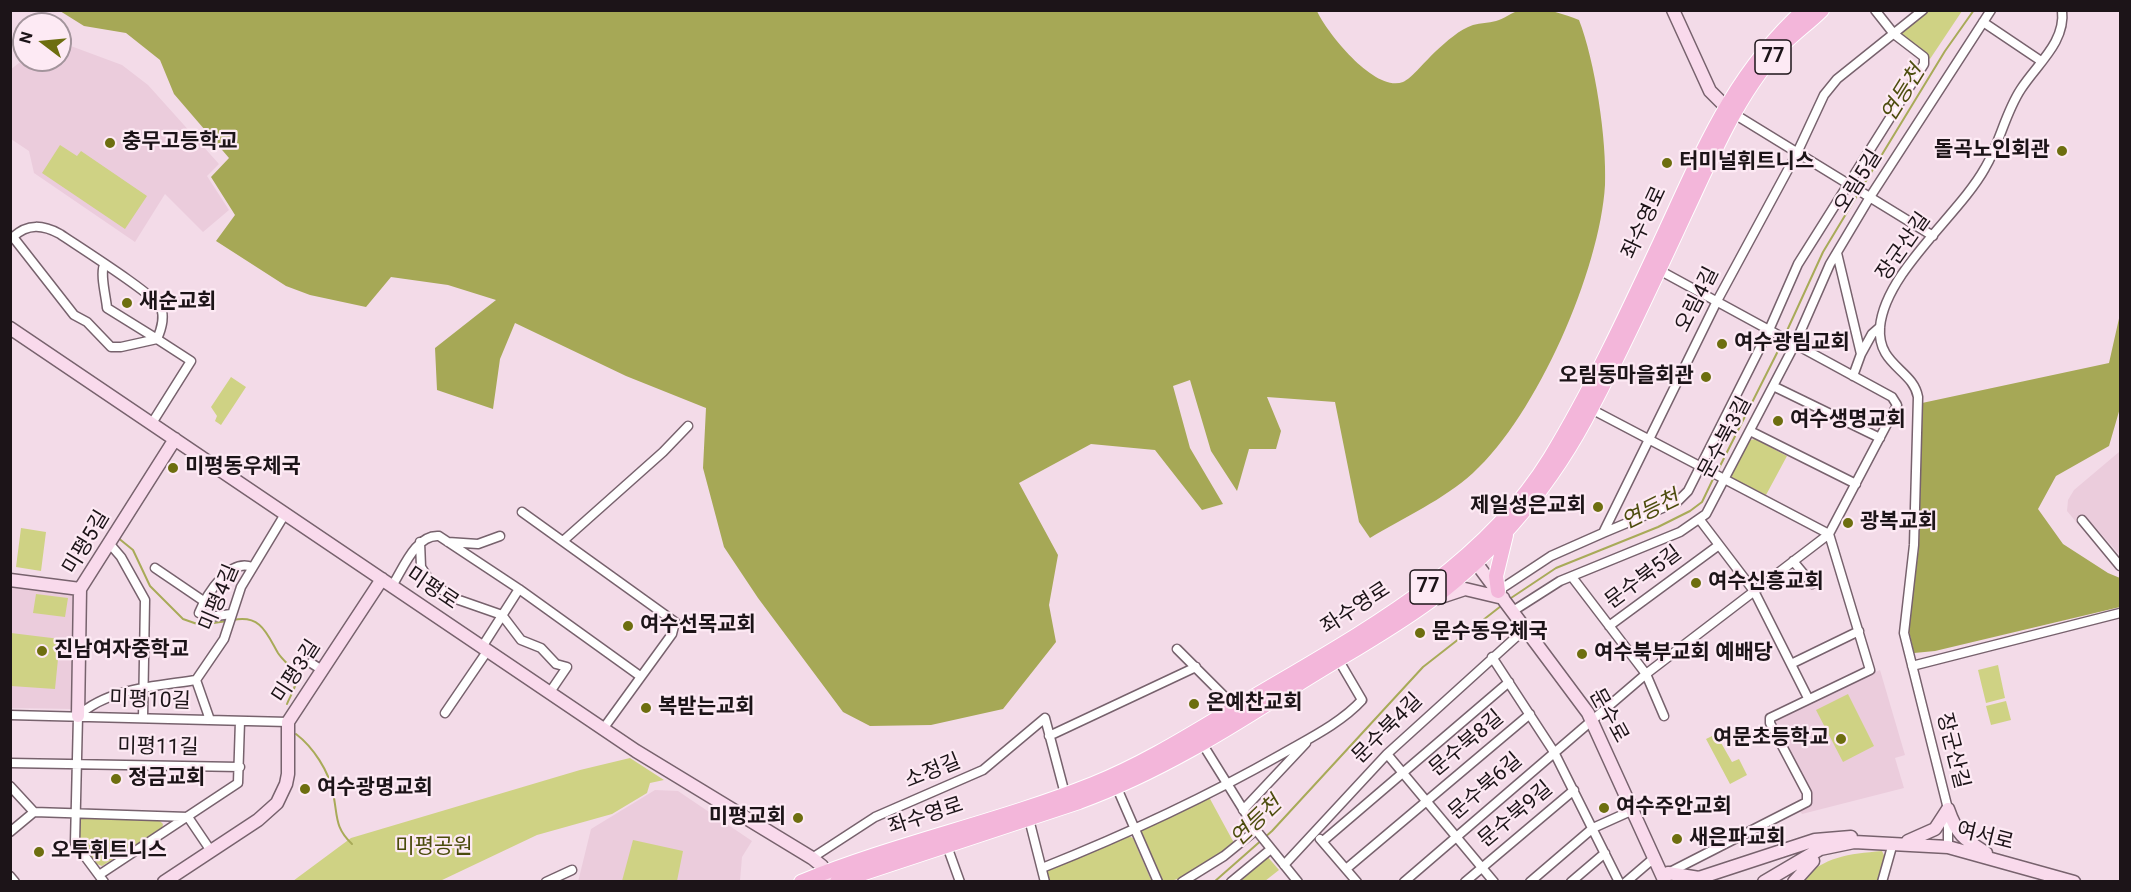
<!DOCTYPE html>
<meta charset="utf-8">
<style>
body{margin:0}
#map{position:relative;width:2131px;height:892px;overflow:hidden;background:#f3dbe8;font-family:Roboto,sans-serif}
canvas{display:block}
.frame{position:absolute;inset:0;border:12px solid #1c1418;pointer-events:none}
.north{position:absolute;left:12px;top:12px;width:60px;height:60px;box-sizing:border-box;background:#fdeaf4;border:2px solid #a3949c;border-radius:50%;rotate:286deg;font-size:16px;font-weight:700;line-height:24px;text-align:center;color:#1c1418}
.north::after{content:'';display:block;margin:auto;width:21px;height:27px;background:#6d6e0f;clip-path:polygon(50% 0,100% 100%,50% 72%,0 100%)}
</style>
<div id="map">
<canvas width="2131" height="892"></canvas>
<div class="frame"></div>
<div class="north">N</div>
</div>
<script>
const ctx = document.querySelector('canvas').getContext('2d');
ctx.lineJoin = 'round';
function fillPath(path, color) { ctx.fillStyle = color; ctx.fill(path, 'evenodd'); }
function strokePath(path, color, width, dash) { ctx.strokeStyle = color; ctx.lineWidth = width; ctx.lineCap = dash ? 'butt' : 'round'; ctx.setLineDash(dash || []); ctx.stroke(path); }
function write(font, color, halo, rows, align = 'center') {
  ctx.font = font + ' Roboto,"Noto Sans KR",sans-serif'; ctx.lineWidth = 4.5; ctx.setLineDash([]); ctx.textBaseline = 'middle'; ctx.strokeStyle = halo; ctx.fillStyle = color; for (const [text, x, y, turn = 0] of rows) {
    ctx.save(); ctx.translate(x, y); ctx.rotate((+turn || 0) * Math.PI / 180); ctx.textAlign = isNaN(turn) ? turn : align; if (halo) ctx.strokeText(text, 0, 0); ctx.fillText(text, 0, 0); ctx.restore();
  }
}
fillPath(new Path2D(`
 M60,42L122,65L148,85L219,164L207,176L229,210L203,232L165,194L135,242L34,173L29,151L11,139L10,70L24,59L60,60Z
 M2120,443V555L2087,518L2077,523L2067,511L2068,500L2074,490L2119,452Z
 M11,585L77,593L72,709L11,708Z
 M1880,670L1905,755L1895,758L1904,788L1802,814L1800,811L1813,802L1773,723L1774,717Z
 M655,790L678,791L752,841L742,857L740,881L578,882L591,829Z`), '#ebccdc');
fillPath(new Path2D(`
 M1929,11H1962L1930,59L1901,37V32Z
 M60,145L77,156L81,151L147,196L125,229L42,173Z
 M231,377L246,387L221,425L215,421L217,416L211,407Z
 M1755,439L1787,456L1766,495L1732,478L1731,474L1750,440Z
 M21,528L46,532L41,571L16,567Z
 M36,594L68,598L65,617L33,613Z
 M11,633L60,639L55,689L11,686Z
 M1998,665L2005,698L1986,703L1978,670Z
 M1848,694L1874,746L1843,762L1816,710Z
 M2006,701L2011,720L1991,725L1986,706Z
 M1716,734L1732,762L1739,759L1747,775L1730,784L1706,739Z
 M630,758L664,780L650,783L647,793L612,814L537,835L440,881H293L351,838L580,770Z
 M1209,797L1234,843C1215,858 1187,883 1162,881L1140,835L1142,829Z
 M81,818L160,821L163,824L162,829L102,866C84,861 71,835 81,818Z
 M1128,836L1133,838L1152,882H1048V869Z
 M633,840L683,851L677,881H622Z
 M1882,851L1885,857L1878,881L1799,882C1825,856 1848,854 1882,851Z
 M1266,855L1279,870L1265,881L1235,882Z`), '#cfd284');
fillPath(new Path2D(`
 M60,11H1317C1327,33 1375,93 1403,82C1411,79 1428,58 1436,51C1446,42 1460,29 1473,25C1481,23 1488,23 1496,21C1504,19 1512,12 1521,10C1541,6 1560,13 1579,20C1595,61 1607,140 1605,185C1600,270 1537,415 1473,473C1443,500 1405,517 1370,538L1359,522L1335,402L1267,397L1281,431L1276,449H1249L1237,491L1211,451L1190,380L1173,386L1190,448L1223,504L1202,510L1155,450L1091,444L1019,483L1058,555L1049,605L1056,642L1003,709L931,725L870,726L843,712L758,598L724,547L703,468L706,408L626,376L515,323L500,359L493,409L437,390L435,348L496,300L448,285L391,277L366,307L310,295L286,286L216,241L235,215L211,177L229,158L174,94L160,60L126,33L84,26Z
 M2120,314V408L2109,446L2056,476L2038,509L2063,544L2108,573L2120,578V607L1935,651L1914,653L1908,627L1919,547L1922,403L2109,363Z`), '#a6a856');
strokePath(new Path2D(`
 M1861,189L1945,51L1974,10
 M1785,335L1823,252L1858,194
 M1717,472L1783,341
 M117,537L133,550L150,586L183,619L200,625L227,621
 M1508,600L1556,568L1658,527L1690,511L1702,502L1714,477
 M233,620C261,614 267,634 278,653C283,661 293,667 296,676C298,685 290,696 287,704
 M296,734C313,747 329,771 333,793C338,816 334,827 352,844
 M1214,882L1272,831L1423,667L1501,606`), '#a8aa58', 2);
const street = new Path2D(`
 M1983,22L2041,61
 M1731,112L1933,236
 M13,237C28,223 43,225 60,234C76,245 157,296 161,308C165,318 161,330 157,339L107,308C106,296 100,275 104,265
 M10,238L13,237L74,315L87,322L111,347H121L157,339L191,361L152,423
 M1837,253L1861,354L1853,376
 M1861,354L1872,334L1880,327
 M1773,386L1880,438
 M1591,409L1829,534L1870,670L1770,718V723L1807,793V802L1668,873
 M1750,431L1856,484
 M522,512L675,622L672,634L603,729
 M1700,520L1754,591L1808,698
 M2082,520L2120,566
 M1603,533L1677,502L1688,491L1769,330L1798,264L1924,64V57L1894,34L1875,10
 M563,541L663,452L688,426
 M420,542L421,567L432,584L459,600L502,615L521,640L541,648L556,664L567,667L550,692
 M448,542L478,544L500,536
 M109,543L121,557L145,600L143,718
 M1793,561L1812,584
 M155,568L205,602
 M1572,577L1646,674L1664,716
 M392,586C403,569 416,534 439,536L519,589L482,647
 M519,589L640,676
 M1498,591L1551,556L1603,533L1717,301L1797,153L1824,95L1837,79L1923,10
 M1513,611L1560,581L1680,532L1706,514L1795,344L1830,264L1870,197L1991,10
 M231,614L209,617L199,613C207,594 229,558 252,567
 M1609,626L1719,545
 M1177,649L1235,707
 M1492,657L1554,752L1619,882
 M311,663L322,670
 M1791,664L1859,631
 M1912,666L2120,613
 M196,680L210,720
 M445,713L488,650
 M10,715L288,722
 M1049,736L1196,667
 M1200,740L1256,830L1298,882
 M1387,754L1494,882
 M10,763L240,767
 M10,786L34,812
 M1117,788L1158,882
 M1243,810L1306,743
 M188,817L211,851
 M1029,819L1045,882
 M10,832L34,812L188,817
 M1320,839L1357,882
 M1323,841L1509,682
 M947,846L960,882
 M1948,847V809L1904,633L1914,545L1918,397C1913,369 1877,366 1880,327C1885,272 1959,215 1985,168C2000,143 2005,113 2021,89C2037,64 2066,42 2062,10
 M812,858L875,817L983,770L1045,718L1065,794
 M1284,865L1387,754L1526,628
 M1042,868C1125,835 1203,799 1282,754C1308,739 1341,723 1362,700L1338,659
 M1346,869L1530,714
 M99,875L238,783L240,721
 M10,876L15,882
 M104,882L75,843L78,716C108,688 158,686 196,680L224,639L241,587L285,514
 M546,882L572,870
 M1182,882L1224,856L1256,830
 M1231,882L1271,849
 M1404,882L1646,674L1829,534L1897,405L1892,397L1659,270
 M1465,882L1574,790
 M1530,882L1593,828L1633,810
 M1571,882L1605,853
 M1626,882L1654,858
 M1882,882L1893,843`);
const secondary = new Path2D(`
 M1673,10L1710,91L1725,106
 M10,328L636,751L812,858L822,866L830,882
 M1471,556L1588,713L1665,882
 M10,580L80,589
 M1438,598L1465,589L1503,598
 M78,716L80,589L175,439
 M1948,809C1957,835 1964,839 1986,853
 M1908,841L1935,829L1948,809
 M1668,873L1699,878L1815,840L1851,837
 M164,882L258,820L277,803L286,784L288,774V722L382,579
 M1764,882L1820,849L1854,842L1948,847L2074,882
 M1794,882L1813,861`);
const primary = new Path2D(`
 M1498,591L1496,576L1506,535
 M801,882C896,843 998,822 1093,784C1150,761 1200,728 1253,697C1361,633 1482,569 1550,458C1593,387 1629,309 1664,234C1703,150 1734,73 1804,10
 M837,882L1079,802C1158,773 1227,730 1297,685C1341,657 1388,632 1430,601C1498,550 1554,482 1592,407C1625,344 1655,279 1685,214C1712,157 1739,90 1784,44C1796,32 1810,22 1822,10`);
strokePath(street, '#77626d', 11);
strokePath(secondary, '#77626d', 15);
strokePath(primary, '#fff', 16);
strokePath(street, '#fff', 8);
strokePath(secondary, '#f9daec', 12);
strokePath(primary, '#f3b6da', 14);
for (const [x, y, r, color] of [
 [110,143,6,"#6d6e0f"],
 [2062,151,6,"#6d6e0f"],
 [1667,163,6,"#6d6e0f"],
 [127,303,6,"#6d6e0f"],
 [1722,344,6,"#6d6e0f"],
 [1706,377,6,"#6d6e0f"],
 [1778,421,6,"#6d6e0f"],
 [173,468,6,"#6d6e0f"],
 [1598,507,6,"#6d6e0f"],
 [1848,523,6,"#6d6e0f"],
 [1696,583,6,"#6d6e0f"],
 [628,626,6,"#6d6e0f"],
 [1420,633,6,"#6d6e0f"],
 [42,651,6,"#6d6e0f"],
 [1582,654,6,"#6d6e0f"],
 [1194,704,6,"#6d6e0f"],
 [646,708,6,"#6d6e0f"],
 [1841,739,6,"#6d6e0f"],
 [116,779,6,"#6d6e0f"],
 [305,789,6,"#6d6e0f"],
 [1604,808,6,"#6d6e0f"],
 [798,818,6,"#6d6e0f"],
 [1677,839,6,"#6d6e0f"],
 [39,852,6,"#6d6e0f"]
]) { const dot = new Path2D(); dot.arc(x, y, r, 0, 2 * Math.PI); ctx.fillStyle = color; ctx.fill(dot); strokePath(dot, '#fdeaf4', 2); }
for (const [x, y, w] of [
 [1773,57,36],
 [1428,587,36]
]) { const box = new Path2D(); box.roundRect(x - w / 2, y - 17, w, 34, 4.5); ctx.fillStyle = '#fdeaf4'; ctx.fill(box); strokePath(box, '#1c1418', 1.5); }
write('bold 20px', '#1c1418', null, [
 ["77",1773,57],
 ["77",1428,587]
]);
write('bold 21px', '#1c1418', '#fdeaf4', [
 ["충무고등학교",122,143],
 ["돌곡노인회관",2050,151,"right"],
 ["터미널휘트니스",1679,163],
 ["새순교회",139,303],
 ["여수광림교회",1734,344],
 ["오림동마을회관",1694,377,"right"],
 ["여수생명교회",1790,421],
 ["미평동우체국",185,468],
 ["제일성은교회",1586,507,"right"],
 ["광복교회",1860,523],
 ["여수신흥교회",1708,583],
 ["여수선목교회",640,626],
 ["문수동우체국",1432,633],
 ["진남여자중학교",54,651],
 ["여수북부교회 예배당",1594,654],
 ["온예찬교회",1206,704],
 ["복받는교회",658,708],
 ["여문초등학교",1829,739,"right"],
 ["정금교회",128,779],
 ["여수광명교회",317,789],
 ["여수주안교회",1616,808],
 ["미평교회",786,818,"right"],
 ["새은파교회",1689,839],
 ["오투휘트니스",51,852]
], 'left');
write('21px', '#1c1418', '#fdeaf4', [
 ["오림5길",1859,182,-58],
 ["좌수영로",1645,223,-65],
 ["장군산길",1904,247,-55],
 ["오림4길",1698,300,-63],
 ["문수북3길",1726,438,-62],
 ["미평5길",87,543,-59],
 ["문수북5길",1644,578,-37],
 ["미평로",432,589,34],
 ["미평4길",220,598,-67],
 ["좌수영로",1356,609,-33],
 ["미평3길",297,672,-57],
 ["미평10길",150,701,2],
 ["문수로",1608,716,61],
 ["문수북4길",1388,729,-45],
 ["문수북8길",1467,744,-40],
 ["미평11길",158,748,1],
 ["장군산길",1952,751,76],
 ["소정길",933,772,-22],
 ["문수북6길",1486,787,-41],
 ["문수북9길",1516,815,-40],
 ["좌수영로",926,817,-18],
 ["여서로",1985,837,14]
]);
write('21px', '#4a4b0b', '#fdeaf4', [
 ["미평공원",434,848]
]);
write('italic 22px', '#4d4d0e', '#fdeaf4', [
 ["연등천",1904,94,-58],
 ["연등천",1651,511,-26],
 ["연등천",1257,822,-44]
]);
</script>
